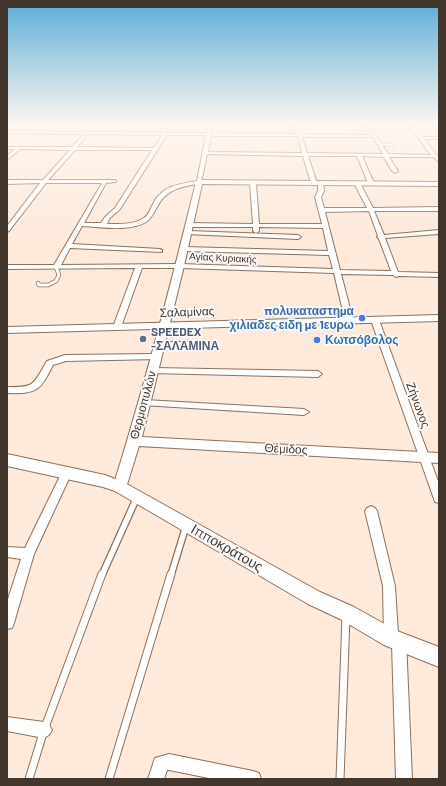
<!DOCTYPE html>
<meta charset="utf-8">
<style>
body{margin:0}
#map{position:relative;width:446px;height:786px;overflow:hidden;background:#fdeadb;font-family:Barlow,sans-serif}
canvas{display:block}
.frame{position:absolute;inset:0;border:8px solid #43372d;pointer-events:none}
</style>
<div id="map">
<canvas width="446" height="786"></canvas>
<div class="frame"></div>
</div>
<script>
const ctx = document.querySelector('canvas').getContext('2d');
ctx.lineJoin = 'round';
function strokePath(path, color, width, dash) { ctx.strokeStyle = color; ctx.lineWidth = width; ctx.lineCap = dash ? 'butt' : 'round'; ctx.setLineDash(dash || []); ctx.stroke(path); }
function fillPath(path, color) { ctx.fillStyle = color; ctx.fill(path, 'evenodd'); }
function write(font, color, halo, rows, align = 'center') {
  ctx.font = font + ' Barlow,sans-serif'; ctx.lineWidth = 3.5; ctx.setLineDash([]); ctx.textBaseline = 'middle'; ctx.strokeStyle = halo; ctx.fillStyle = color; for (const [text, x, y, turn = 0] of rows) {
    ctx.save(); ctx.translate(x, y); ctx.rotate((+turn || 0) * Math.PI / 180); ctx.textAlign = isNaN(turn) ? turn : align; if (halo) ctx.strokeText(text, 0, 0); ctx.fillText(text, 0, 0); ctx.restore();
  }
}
const serviceFar4 = new Path2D(`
 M380,144L393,145`);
const serviceFar3 = new Path2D(`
 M38,283L39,285H48L56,281L59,275L56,267`);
const serviceFar2 = new Path2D(`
 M160,344H194`);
const serviceFar1 = new Path2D(`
 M102,575L137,497
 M171,575L186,526`);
const service = new Path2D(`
 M29,779L44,730L102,574
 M109,779L171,574
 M340,779L346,617`);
const minor = new Path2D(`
 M209,124H213L211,133L297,134L294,124H298L301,134L372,135L367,126L369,125L388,154L431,155L408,124H412L422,137H439V139H424L439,158V162L434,157H389L398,171L395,173L392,171L384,157L362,156L374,183L371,185L368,183L357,156H308L317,183L314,185L311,183L303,156L207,154L201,183C182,187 167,188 157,207C154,212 152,218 146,222C129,232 102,227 82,226L72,244L160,249L162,250V252L70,248L61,265L180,264L333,269L329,255L184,251L181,249L184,247L328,251L323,228L259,227V231L256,233L253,231V227H189L186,225L189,223L253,224L250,183L253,181L256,183L259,224H322L315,197L318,191V182L323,183L324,191L321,197L324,208H367L354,183L357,181L360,183L373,208L439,207V211H374L384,235L439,230V234L385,238L398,272L439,273V277L399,276L396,277L393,275L341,274L353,320L349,322L345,320L334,273L180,268H142L121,327L117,329L113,327L135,268L7,269V265H54L102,183H46L9,231L7,232V226L40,183L7,184V180H43L70,150L20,149L7,160V156L15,149H7V147H72L84,134L7,133V131L207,133ZM88,134L162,135L154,148L77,147ZM167,135H206L197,181C179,184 163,186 154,202C151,207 149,215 144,218C134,225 118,224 107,224L109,219L120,209ZM211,136H298L302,153L208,152ZM302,137H373L383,154L307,153ZM75,150H152L115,208L105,217L101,223H84L106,183L116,182V180H48ZM369,211L378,236L377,237L379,239L391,271L340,270L325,212Z
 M188,231L298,235L301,237L298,239L186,234L185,233Z
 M372,318H375L379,320L439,484V503L435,502L434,499L371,320Z
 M156,354L160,357L159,359L66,361L53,365C40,391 37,394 7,393V387C36,388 33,384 47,361L65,355Z
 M153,368L318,371L322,374L318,377L150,373L149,371Z
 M145,400L304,409L309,412L304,415L142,405L140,403Z
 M67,468L71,469L72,472L34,554L14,623L12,628L7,629V602L21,559L7,557V547L25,548L62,472L63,469Z
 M371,506L375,508L377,511L395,586L398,634L404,635L406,640L412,779H396L392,644L386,643L384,638L383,586L365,511L367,508Z
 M7,717L44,722L49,725L52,730L49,735L44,738L7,731Z
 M169,754L253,771L259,773L261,779H214L169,770H167L164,779H148L155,758Z`);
const tertiary = new Path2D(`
 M199,180L439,182V186L202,184L184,266L142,437L439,453V463L139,446L125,491L120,493L115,491L113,487C144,387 171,285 196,182Z`);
const secondary = new Path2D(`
 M439,315V321L7,333V327Z
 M7,454L105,475L125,483L320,592L354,607L397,631L439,647V667L384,645L340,619L308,604L115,491L103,487L7,466Z`);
strokePath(serviceFar4, '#8c715b', 3.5);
strokePath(serviceFar3, '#8c715b', 4.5);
strokePath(serviceFar2, '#8c715b', 6);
strokePath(serviceFar1, '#8c715b', 8);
strokePath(service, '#8c715b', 9);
strokePath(minor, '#8c715b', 2);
strokePath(tertiary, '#8c715b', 2);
strokePath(secondary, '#8c715b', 2);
strokePath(serviceFar4, '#fff', 2.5);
strokePath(serviceFar3, '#fff', 3);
strokePath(serviceFar2, '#fff', 4);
strokePath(serviceFar1, '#fff', 5.5);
strokePath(service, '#fff', 7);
fillPath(minor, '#fff');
fillPath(tertiary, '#fff');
fillPath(secondary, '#fff');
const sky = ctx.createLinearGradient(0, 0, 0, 234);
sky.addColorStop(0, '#59add8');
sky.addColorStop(0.53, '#fef6ef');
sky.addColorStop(1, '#fef6ef00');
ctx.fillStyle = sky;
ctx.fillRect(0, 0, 446, 234);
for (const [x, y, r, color] of [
 [362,318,4,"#3f7fe0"],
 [143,339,4,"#5c6f8a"],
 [317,340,4,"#3f7fe0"]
]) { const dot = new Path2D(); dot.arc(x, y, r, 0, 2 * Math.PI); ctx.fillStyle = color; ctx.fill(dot); strokePath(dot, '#fbfbfb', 1.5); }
write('10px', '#43372d', '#fbfbfb', [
 ["Αγίας Κυριακής",223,258,3]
]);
write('bold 12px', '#366cbe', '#fbfbfb', [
 ["πολυκαταστημα",354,311],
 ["χιλιαδες ειδη με 1ευρω",354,325],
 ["Κωτσόβολος",325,340,"left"]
], 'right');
write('12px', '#43372d', '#fbfbfb', [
 ["Σαλαμίνας",187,312,-2],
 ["Θερμοπυλών",143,405,-75],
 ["Ζήνωνος",418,405,70],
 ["Θέμιδος",286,449,3]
]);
write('bold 12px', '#4e5e75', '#fbfbfb', [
 ["SPEEDEX",151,332],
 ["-ΣΑΛΑΜΙΝΑ",151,346]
], 'left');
write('14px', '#43372d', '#fbfbfb', [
 ["Ιπποκράτους",227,548,30]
]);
</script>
